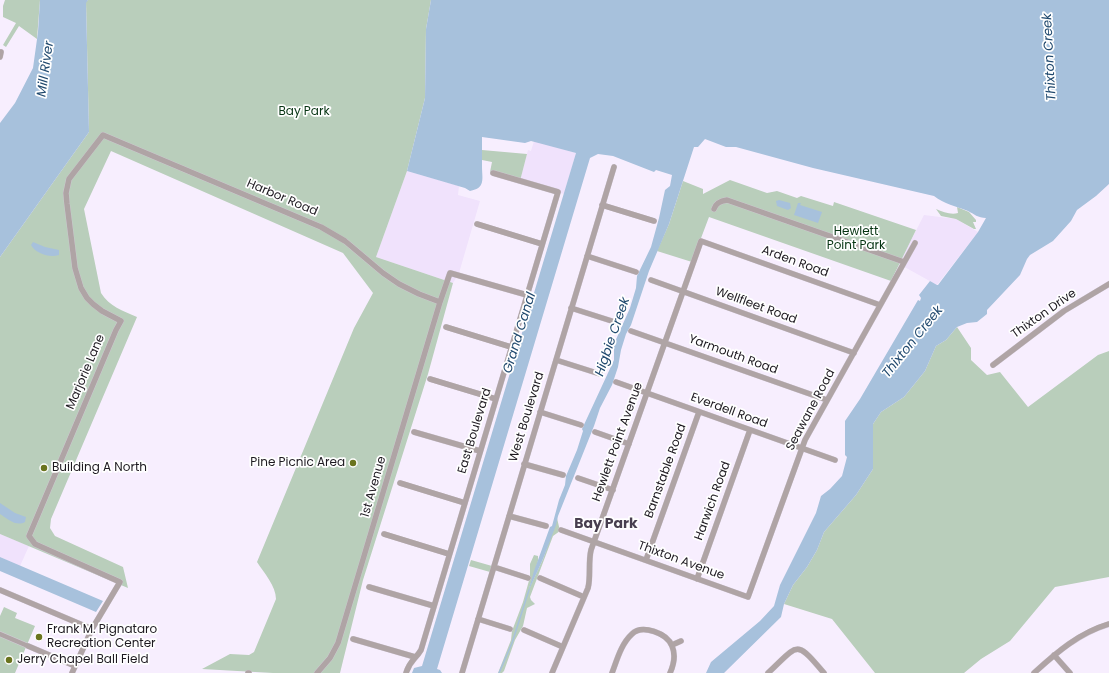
<!DOCTYPE html>
<style>
body{margin:0}
canvas{display:block;background:#f7eefe}
</style>
<canvas width="1109" height="673"></canvas>
<script>
const ctx = document.querySelector('canvas').getContext('2d');
ctx.lineJoin = 'round';
function fillPath(path, color) { ctx.fillStyle = color; ctx.fill(path, 'evenodd'); }
function strokePath(path, color, width, dash) { ctx.strokeStyle = color; ctx.lineWidth = width; ctx.lineCap = dash ? 'butt' : 'round'; ctx.setLineDash(dash || []); ctx.stroke(path); }
function write(font, color, halo, rows, align = 'center') {
  ctx.font = font + ' Poppins,sans-serif'; ctx.lineWidth = 3.5; ctx.setLineDash([]); ctx.textBaseline = 'middle'; ctx.strokeStyle = halo; ctx.fillStyle = color; for (const [text, x, y, turn = 0] of rows) {
    ctx.save(); ctx.translate(x, y); ctx.rotate((+turn || 0) * Math.PI / 180); ctx.textAlign = isNaN(turn) ? turn : align; if (halo) ctx.strokeText(text, 0, 0); ctx.fillText(text, 0, 0); ctx.restore();
  }
}
fillPath(new Path2D(`
 M534,141L576,153L564,194L520,181L528,150L531,151Z
 M407,171L459,186L458,195L480,201L459,273L453,283L376,257Z
 M924,215L956,219L978,232L937,285L899,264Z
 M0,534L29,546L20,566L0,557Z`), '#f0e2fc');
fillPath(new Path2D(`
 M5,0H40L37,39L19,26L6,47L3,45L16,23L3,17V6Z
 M88,0H431L426,29L425,98L407,171L376,257L453,283L428,374L363,580L340,673H273L202,669L230,654L249,655L254,652L276,599C276,586 264,573 257,562L354,328L373,293L343,253L111,151L84,209L101,293C109,306 123,311 137,317L51,519L50,528L55,536L123,567L128,588L0,534V257L89,132L86,2Z
 M482,150L527,154L520,181L490,172L492,162L482,160Z
 M730,180L767,193L777,191L797,198L801,196L833,206L834,202L916,230L891,281L709,217L692,262L657,251L669,224L683,181L703,189V194Z
 M957,207L969,212L976,220V222H973L976,229H974L956,219L941,216L936,209C943,212 951,215 958,213Z
 M957,327L971,348V360L987,375L1000,372L1028,407L1098,355L1109,351V577L1055,587L1010,641L981,659L964,673H875L832,619L784,604L793,585L807,567L817,550L824,532L856,495L873,469V424L881,412L904,397L925,371L936,346L946,340Z
 M557,518L560,531L553,536L530,597L531,600L535,604L527,608L523,626L515,640L504,671L502,673H498L511,640L512,631L523,602L530,577V564L534,555L538,556V561L529,589L543,559Z
 M471,560L492,566L490,572L469,566Z
 M4,607L17,613L15,618L35,626L15,673H0V616Z`), '#b9cebb');
fillPath(new Path2D(`
 M40,0H88L86,3L89,132L0,257V123L15,103L33,68L38,32Z
 M431,0H1109V184L1096,196L1077,210L1071,221L1053,241L1030,255L1027,259L1020,275L987,310V314L977,322L967,323L957,327L946,340L936,346L925,371L904,397L881,412L873,424V469L856,495L824,532L817,550L807,567L793,585L784,604L781,617L724,673H706L711,662L760,621L774,606L780,585L816,513L821,496L830,489L842,476L847,457L845,455V421L860,399L918,300L920,301L921,298L919,295L930,281L937,285H938L978,232L986,218C978,218 974,214 968,211C956,206 944,204 934,196L813,168L736,147H726L705,139L698,147H694L669,224L649,271L631,325L626,334L621,350L618,367L612,385L600,408L594,426L558,516L556,525L543,559L528,592L534,571L550,527L552,526L559,500L565,485L566,476L577,450L583,431L582,429L614,360V344L630,308L636,288L637,276L651,247L659,218L665,190L670,186L672,175L656,170L654,172L613,156L598,154L590,158L437,669L440,670L442,673H412L414,668L422,666L576,153L531,141L525,143L482,137C482,147 482,157 482,166C482,179 486,188 470,191L465,188L407,171L425,98L426,29Z
 M779,200L790,203L791,208L788,210L777,206L776,201Z
 M798,203H801L800,205L822,212L818,223L794,215Z
 M33,242L45,247L59,250V255C50,258 36,254 31,245Z
 M0,503L15,513L26,517L25,522C16,527 8,519 0,514Z
 M0,557L103,601L96,612L0,571Z`), '#a7c1dc');
strokePath(new Path2D(`
 M499,673L512,643L529,590`), '#a7c1dc', 1.5);
const pedestrian = new Path2D(`
 M0,634L28,646`);
const minor = new Path2D(`
 M0,57L1,52
 M602,205L654,221
 M714,209C716,203 720,201 727,200L904,262
 M477,224L542,244
 M587,256L636,272
 M651,280L854,353
 M571,308L618,323
 M446,327L511,347
 M631,331L827,400
 M556,360L600,374
 M993,365L1064,311L1109,284
 M430,379L496,399
 M616,382L835,460
 M540,412L581,425
 M414,432L480,451
 M595,432L629,444
 M524,464L563,475
 M578,478L613,490
 M400,483L465,503
 M509,516L546,526
 M561,530L748,597L805,440L915,243
 M384,534L449,554
 M646,560L699,412
 M494,567L528,578
 M540,578L584,597
 M697,579L750,430
 M369,587L434,606
 M0,590L92,629
 M478,619L510,629
 M524,630L563,647
 M353,639L415,657
 M672,645L681,641
 M28,646L75,666
 M1054,655L1070,673
 M72,673L92,629L120,582L35,544L29,536L116,330L121,321L102,311L93,304L87,298L81,288L75,268L67,204L66,193L69,179L103,135L321,227L345,241L383,273L399,284L419,294L440,302
 M248,673H249
 M317,673L330,658L338,643L440,302L450,273L527,295
 M406,673C410,660 415,660 421,650L558,192L493,173
 M462,673L614,167
 M552,673L588,588C591,576 588,563 591,550L701,241L880,305
 M612,673C617,660 621,644 632,634C642,624 667,633 672,646C676,655 674,664 670,673
 M768,673C799,644 795,639 824,673
 M1034,673C1057,652 1079,633 1109,624`);
strokePath(pedestrian, '#d4ccda', 5.5);
strokePath(minor, '#d4ccda', 6);
strokePath(pedestrian, '#afa4a5', 4.5);
strokePath(minor, '#afa4a5', 5.5);
for (const [x, y, r, color] of [
 [353,463,4,"#6a741e"],
 [44,468,4,"#6a741e"],
 [39,637,4,"#6a741e"],
 [9,660,4,"#6a741e"]
]) { const dot = new Path2D(); dot.arc(x, y, r, 0, 2 * Math.PI); ctx.fillStyle = color; ctx.fill(dot); strokePath(dot, '#fff', 1.5); }
write('12px', '#063412', '#fff', [
 ["Bay Park",304,112],
 ["Hewlett",856,232],
 ["Point Park",856,246]
]);
write('12px', '#1d1920', '#fff', [
 ["Harbor Road",282,198,23],
 ["Arden Road",795,262,20],
 ["Wellfleet Road",756,306,20],
 ["Thixton Drive",1044,314,-35],
 ["Yarmouth Road",733,355,20],
 ["Marjorie Lane",86,372,-67],
 ["Seawane Road",811,410,-62],
 ["Everdell Road",729,411,20],
 ["West Boulevard",527,417,-73],
 ["East Boulevard",475,431,-73],
 ["Hewlett Point Avenue",618,442,-70],
 ["Barnstable Road",666,471,-70],
 ["1st Avenue",374,487,-74],
 ["Harwich Road",713,501,-70],
 ["Thixton Avenue",681,561,20]
]);
write('12px', '#1d1920', '#fff', [
 ["Pine Picnic Area",345,463,"right"],
 ["Building A North",52,468],
 ["Frank M. Pignataro",47,630],
 ["Recreation Center",47,644],
 ["Jerry Chapel Ball Field",17,660]
], 'left');
write('italic 13px', '#20496e', '#fff', [
 ["Thixton Creek",1050,57,-93],
 ["Mill River",46,69,-82],
 ["Grand Canal",520,333,-73],
 ["Higbie Creek",613,337,-71],
 ["Thixton Creek",913,342,-51]
]);
write('bold 14px', '#483f4f', '#fff', [
 ["Bay Park",606,524]
]);
</script>
